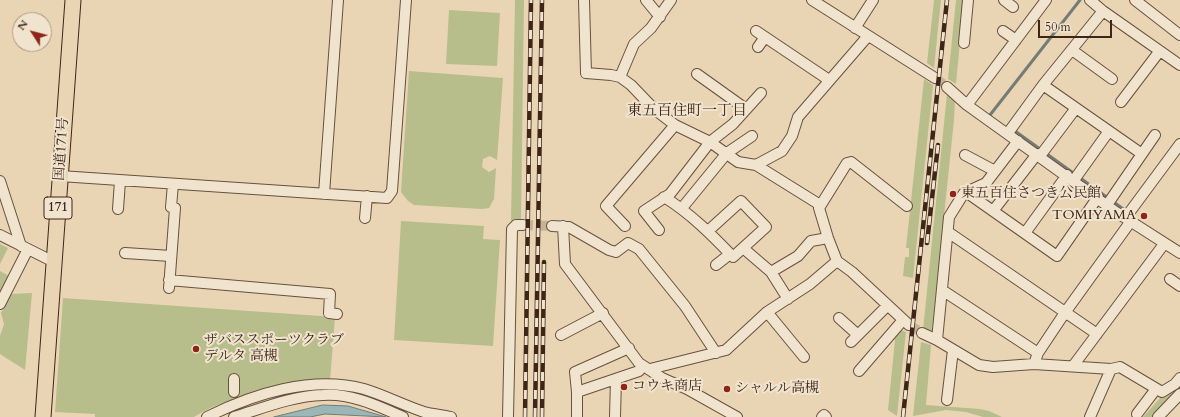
<!DOCTYPE html>
<meta charset="utf-8">
<style>
body{margin:0}
#map{position:relative;width:1180px;height:417px;overflow:hidden;background:#e9d5b4;font-family:Cardo,serif}
canvas{display:block}
.north{position:absolute;left:12px;top:12px;width:40px;height:40px;box-sizing:border-box;background:#f1e4ce;border:1px solid #a99885;border-radius:50%;rotate:306deg;font-size:11px;font-weight:700;line-height:16px;text-align:center;color:#3d2517}
.north::after{content:'';display:block;margin:auto;width:14px;height:18px;background:#8f2418;clip-path:polygon(50% 0,100% 100%,50% 72%,0 100%)}
.scale{position:absolute;left:1038px;top:20px;width:74px;height:18px;box-sizing:border-box;border:2px solid #3d2517;border-top:0;padding-left:5px;font-size:12px;line-height:14px;white-space:nowrap;color:#3d2517;-webkit-text-stroke:3px #f1e4ce;paint-order:stroke}
</style>
<div id="map">
<canvas width="1180" height="417"></canvas>
<div class="north">N</div>
<div class="scale">50 m</div>
</div>
<script>
const ctx = document.querySelector('canvas').getContext('2d');
ctx.lineJoin = 'round';
function fillPath(path, color) { ctx.fillStyle = color; ctx.fill(path, 'evenodd'); }
function strokePath(path, color, width, dash) { ctx.strokeStyle = color; ctx.lineWidth = width; ctx.lineCap = dash ? 'butt' : 'round'; ctx.setLineDash(dash || []); ctx.stroke(path); }
function write(font, color, halo, rows, align = 'center') {
  ctx.font = font + ' Cardo,"Noto Serif JP",serif'; ctx.lineWidth = 4; ctx.setLineDash([]); ctx.textBaseline = 'middle'; ctx.strokeStyle = halo; ctx.fillStyle = color; for (const [text, x, y, turn = 0] of rows) {
    ctx.save(); ctx.translate(x, y); ctx.rotate((+turn || 0) * Math.PI / 180); ctx.textAlign = isNaN(turn) ? turn : align; if (halo) ctx.strokeText(text, 0, 0); ctx.fillText(text, 0, 0); ctx.restore();
  }
}
fillPath(new Path2D(`
 M515,0H524L521,221H511Z
 M934,0H941L934,68L927,63Z
 M956,0H964L956,84L948,79Z
 M449,10L500,13L497,66L446,64Z
 M409,71L503,78L497,160L490,156L483,159L482,167L489,172L496,168L494,199L489,208L482,209L414,205L408,201L401,192Z
 M924,79L933,85L913,278L903,276L905,257H909V248H906Z
 M947,94L955,100L954,120L932,331L923,330Z
 M401,221L484,226L483,239L500,240L493,346L394,340Z
 M0,244L8,248L0,264Z
 M0,271L9,276L0,292Z
 M32,293L25,370L0,354V336L4,324L1,313L11,294Z
 M63,298L335,317L330,381C284,389 234,392 194,417H95V414L55,412Z
 M898,329L906,332L897,416L888,410L895,340L892,338Z
 M921,342L931,345L926,405L980,409L989,411L1002,417H983L966,412L946,410L913,416Z
 M1180,382V389L1153,417H1143L1162,396Z`), '#b8bd8c');
const water = new Path2D(`
 M323,405L348,406L386,417L325,414L310,417H274Z`);
fillPath(water, '#9ab6b6');
strokePath(water, '#757c76', 1);
strokePath(new Path2D(`
 M990,115L1080,0
 M1015,131L1126,211L1127,209`), '#757c76', 3);
strokePath(new Path2D(`
 M935,78L947,87
 M523,225L552,226
 M909,325L922,333`), '#c7b295', 10, [10, 5]);
const minor = new Path2D(`
 M584,0L586,73L611,75L620,77
 M646,0L660,17
 M671,0L651,28L634,44L620,77L631,85L654,109L675,125L710,142L738,162L756,165L817,203L821,204
 M812,0L935,78
 M1004,0L1013,7
 M1090,0L1103,11
 M1135,0L1180,35
 M855,28L873,0
 M756,31L829,80
 M1003,31L1016,40
 M964,43L968,0
 M758,47L765,37
 M1072,50L1112,79
 M697,74L746,109
 M1043,85L1142,154
 M947,87L967,105L1116,212L1180,253
 M1121,102L1159,52
 M967,105L1046,0
 M1008,133L1043,85L1103,11L1180,65
 M965,155L995,171
 M1040,156L1076,108
 M756,165L782,151L792,136L798,117L868,36
 M60,176L387,198L392,191L406,0
 M1074,180L1109,131
 M0,181L21,246
 M966,192L1057,256L1098,197
 M324,194L338,0
 M664,197C690,213 712,235 733,257L766,227L741,201L708,231
 M1107,205L1155,135
 M907,206L851,162L847,163L819,208L828,238L837,261L852,272L909,325
 M682,208L727,153L752,136
 M118,209L120,181
 M993,211L1037,154
 M1126,217L1180,144
 M365,218L367,196
 M552,226L569,227L609,250L616,252L628,243L639,249L685,306L716,353
 M563,226L565,264L639,363L662,378L687,389L737,417
 M625,226L606,206L675,125
 M659,230L644,211L670,194L710,142L733,124L761,93
 M948,232L1097,334
 M1025,233L1067,175
 M0,235L54,262
 M743,248L771,272L788,299
 M125,253L171,256
 M716,265L730,254
 M771,272L798,256L811,241L828,238
 M1170,279L1180,286
 M169,280L330,294L329,313L337,314
 M169,288L175,208L171,207L173,184
 M942,290L1038,353
 M0,304L28,249
 M767,312L804,357
 M839,318L858,335
 M922,333L937,340L949,217L964,193L986,183L1018,141
 M561,335L603,313
 M937,340L979,365L993,367L1034,364L1111,369L1120,367L1162,392L1175,384L1180,378
 M851,342L887,306
 M1034,364L1038,353L1064,314L1131,221
 M1073,366L1164,244
 M650,369L726,350L767,312L810,284L837,261
 M859,371L903,320
 M234,392V379
 M577,392L575,372L629,348
 M947,400L953,350
 M1137,414L1156,389
 M207,417C253,394 312,375 364,389C384,395 403,405 424,412C432,414 442,415 451,417
 M234,417C263,408 292,396 323,395C351,393 378,406 403,417
 M508,417L512,229L516,225H523
 M577,417V392L639,371L643,366
 M615,417L616,379
 M822,417L824,415L826,417
 M1090,417L1111,369
 M1158,417L1180,394`);
const highway = new Path2D(`
 M43,417L73,0`);
strokePath(minor, '#68513e', 12);
strokePath(highway, '#3d2517', 17);
strokePath(minor, '#f1e4ce', 10);
strokePath(highway, '#e9d5b4', 15);
const rail = new Path2D(`
 M927,243L938,145
 M525,417L531,0
 M535,417L542,0
 M542,417L544,262
 M903,417L947,0`);
strokePath(rail, '#3d2517', 4.5);
strokePath(rail, '#f1e4ce', 3, [9]);
for (const [x, y, r, color] of [
 [953,194,4,"#8f2418"],
 [1144,216,4,"#8f2418"],
 [196,349,4,"#8f2418"],
 [624,387,4,"#8f2418"],
 [727,389,4,"#8f2418"]
]) { const dot = new Path2D(); dot.arc(x, y, r, 0, 2 * Math.PI); ctx.fillStyle = color; ctx.fill(dot); strokePath(dot, '#f1e4ce', 1.5); }
for (const [x, y, w] of [
 [58,208,28]
]) { const box = new Path2D(); box.roundRect(x - w / 2, y - 11, w, 22, 3); ctx.fillStyle = '#f1e4ce'; ctx.fill(box); strokePath(box, '#3d2517', 1); }
write('bold 13px', '#3d2517', null, [
 ["171",58,208]
]);
write('14px', '#3d2517', '#f1e4ce', [
 ["国道171号",62,149,-86]
]);
write('14px', '#3d2517', '#f1e4ce', [
 ["東五百住さつき公民館",961,194],
 ["TOMIYAMA",1136,216,"right"],
 ["ザバススポーツクラブ",204,341],
 ["デルタ 高槻",204,357],
 ["コウキ商店",632,387],
 ["シャルル高槻",735,389]
], 'left');
write('15px', '#3d2517', '#f1e4ce', [
 ["東五百住町一丁目",687,112]
]);
</script>
